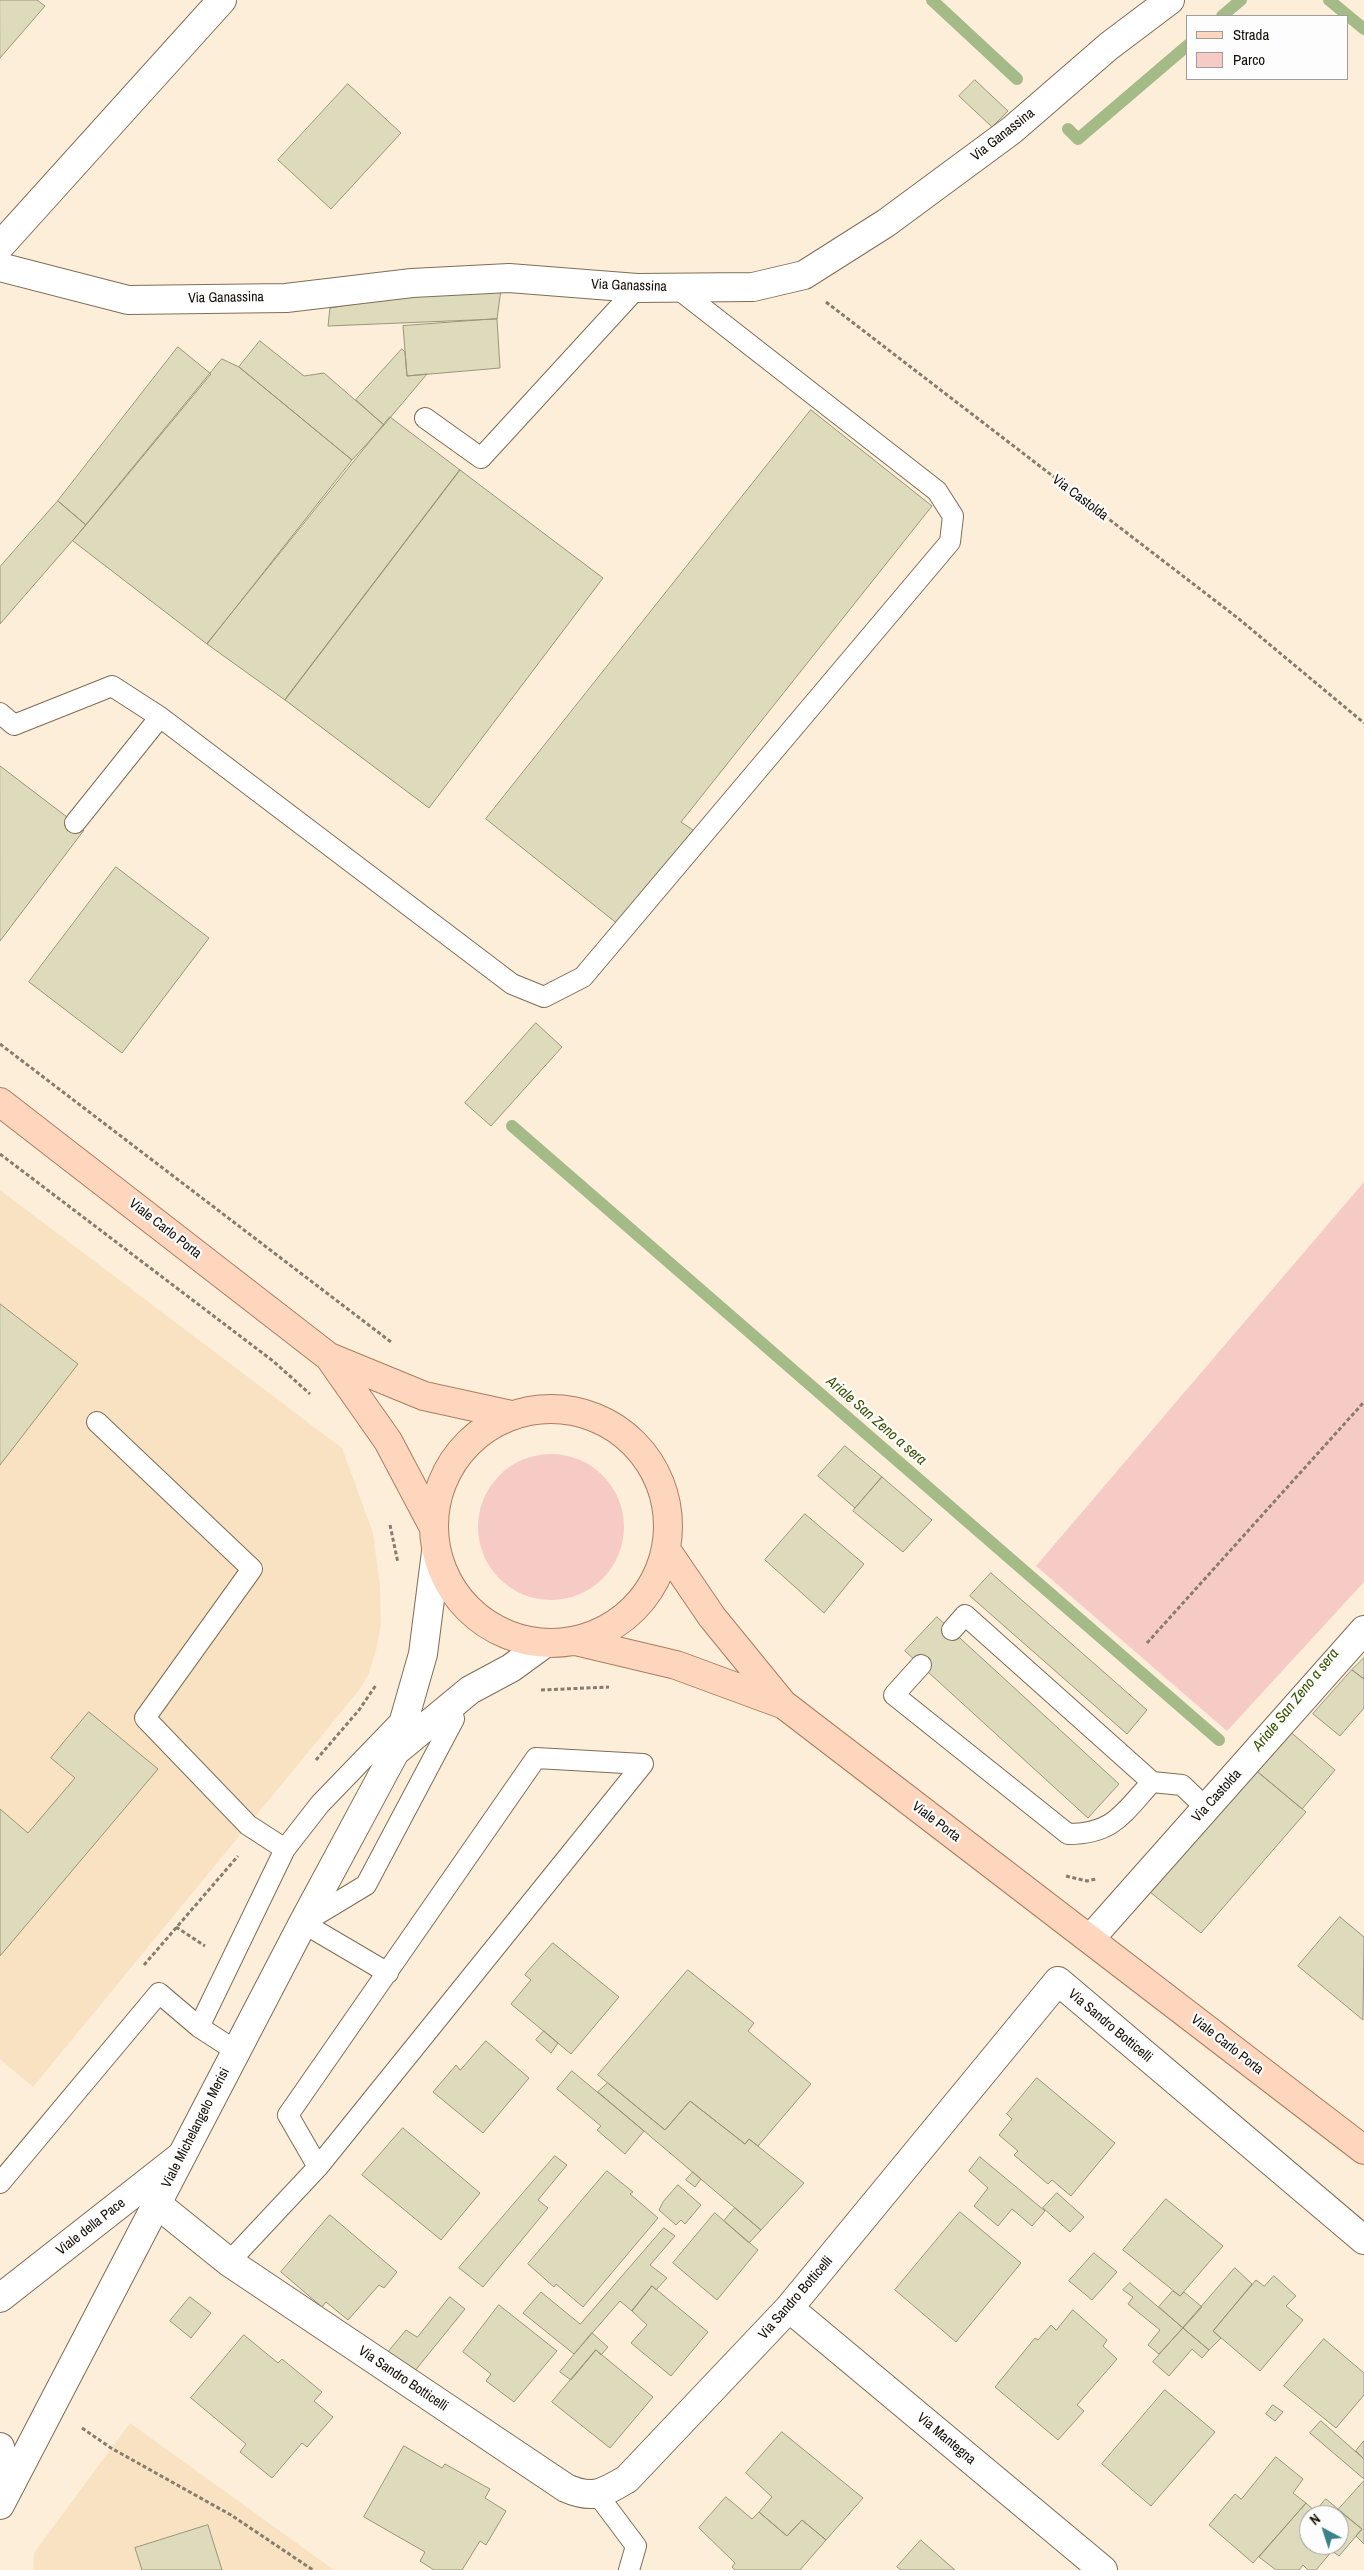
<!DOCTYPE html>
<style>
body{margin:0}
#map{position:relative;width:1364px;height:2570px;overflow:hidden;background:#fdeed9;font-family:"Archivo Narrow",sans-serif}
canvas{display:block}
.legend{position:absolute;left:1186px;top:15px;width:162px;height:65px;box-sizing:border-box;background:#fdfdfd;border:1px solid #9f9d9a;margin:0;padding:6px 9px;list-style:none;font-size:15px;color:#130d05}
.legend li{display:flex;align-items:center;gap:10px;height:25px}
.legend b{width:25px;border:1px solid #9f9d9a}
.north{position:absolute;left:1299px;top:2505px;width:50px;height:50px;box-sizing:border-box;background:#fdfdfd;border:1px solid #9f9d9a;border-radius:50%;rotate:320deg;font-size:14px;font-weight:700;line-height:20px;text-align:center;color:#130d05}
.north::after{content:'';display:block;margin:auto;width:18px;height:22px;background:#3a8288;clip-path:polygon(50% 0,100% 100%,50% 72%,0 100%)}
</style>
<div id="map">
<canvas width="1364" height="2570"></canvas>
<ul class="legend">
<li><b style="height:6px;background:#fed6be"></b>Strada</li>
<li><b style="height:14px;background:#f6cbc6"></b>Parco</li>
</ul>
<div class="north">N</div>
</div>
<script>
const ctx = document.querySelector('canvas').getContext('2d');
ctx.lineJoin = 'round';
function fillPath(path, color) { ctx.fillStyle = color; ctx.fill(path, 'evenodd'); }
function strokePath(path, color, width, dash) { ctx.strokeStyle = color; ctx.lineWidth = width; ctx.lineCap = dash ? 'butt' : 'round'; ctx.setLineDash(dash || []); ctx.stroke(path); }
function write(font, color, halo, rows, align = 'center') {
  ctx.font = font + ' "Archivo Narrow",sans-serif'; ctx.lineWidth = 4.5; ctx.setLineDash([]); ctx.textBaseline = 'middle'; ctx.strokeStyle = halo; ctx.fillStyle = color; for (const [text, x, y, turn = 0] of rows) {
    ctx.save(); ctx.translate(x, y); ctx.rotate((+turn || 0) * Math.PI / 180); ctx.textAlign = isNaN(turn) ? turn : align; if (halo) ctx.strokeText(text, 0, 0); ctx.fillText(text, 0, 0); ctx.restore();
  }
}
fillPath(new Path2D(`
 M0,1190L342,1448L373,1533L380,1587L381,1623L377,1647L369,1673L360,1689L33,2087L0,2059Z
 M130,2423L334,2570H33L34,2553Z`), '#f9e2c1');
fillPath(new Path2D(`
 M1364,1182V1582L1227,1731L1036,1566Z
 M478 1527a73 73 0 1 1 146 0a73 73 0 1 1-146 0Z`), '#f6cbc6');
strokePath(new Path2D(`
 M932,0L1017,79
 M1329,0L1364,29
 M1222,16L1241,0
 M1068,129L1078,139L1188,45
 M512,1126L1219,1740`), '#a4bb87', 12);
const building = new Path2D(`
 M0,0H37L45,6L0,58Z
 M975,80L1008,111L992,127L959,96Z
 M348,84L401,133L331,209L278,160Z
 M501,289L497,319L328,326L330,308L408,295Z
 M497,319L500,368L407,376L403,326Z
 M260,341L304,376L324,373L384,425L352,460L239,367Z
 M178,347L211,374L86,525L58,501Z
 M402,349L405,352L407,376L427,374L384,425L356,400Z
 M222,359L239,367L352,460L207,644L73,541Z
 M811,410L932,506L681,822L693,830L619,925L486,819Z
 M390,417L460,470L285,700L207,644Z
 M460,470L603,578L429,808L285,700Z
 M58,501L86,525L0,624V567Z
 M0,766L84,830L0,941Z
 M116,867L209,938L122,1053L29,982Z
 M536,1023L562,1047L491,1126L465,1103Z
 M0,1304L78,1364L0,1465Z
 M845,1446L882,1477L855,1508L818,1476Z
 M882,1477L932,1520L903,1552L853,1511Z
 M805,1514L864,1564L824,1613L765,1560Z
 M991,1573L1147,1710L1127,1734L970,1596Z
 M937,1617L1119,1784L1088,1818L905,1651Z
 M1364,1658V1679L1352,1670Z
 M1352,1670L1364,1679V1708L1340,1736L1313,1714Z
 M89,1712L158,1769L0,1956V1809L28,1833L75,1778L51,1758Z
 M1287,1729L1335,1770L1302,1809L1253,1768Z
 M1253,1768L1306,1812L1201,1933L1145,1888Z
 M1340,1917L1364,1937L1363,2020L1298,1966Z
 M553,1943L619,1997L571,2054L511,2004L531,1980L525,1975Z
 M688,1970L754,2023L748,2031L811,2084L758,2146L749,2139L745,2144L690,2101L665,2130L598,2075Z
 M544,2031L558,2043L551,2053L536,2040Z
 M486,2041L529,2078L483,2133L433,2092L456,2065L460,2070Z
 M572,2071L644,2131L625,2154L597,2130L601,2126L557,2089Z
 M1037,2078L1115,2143L1071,2196L1052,2180L1048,2184L1014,2155L1018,2151L999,2135L1012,2119L1007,2114Z
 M608,2083L665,2130L690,2101L745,2144L749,2139L804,2183L761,2230L598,2092Z
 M403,2128L480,2193L441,2240L362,2175Z
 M555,2156L567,2165L538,2200L548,2208L483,2287L459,2268Z
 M980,2157L1045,2211L1032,2226L1012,2209L998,2226L974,2206L988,2188L969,2171Z
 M607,2171L633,2192L630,2194L658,2218L583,2307L556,2284L554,2287L528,2264Z
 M693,2172L701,2179L695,2187L686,2180Z
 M678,2185L701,2205L685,2224L681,2220L676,2225L659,2210L663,2202Z
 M1057,2193L1084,2217L1070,2232L1043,2208Z
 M1166,2199L1223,2246L1180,2296L1123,2250Z
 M735,2208L761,2230L749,2243L724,2221Z
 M960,2212L1021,2263L956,2342L895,2290Z
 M715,2213L758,2250L717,2300L673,2263Z
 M330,2215L397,2272L384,2288L379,2285L348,2320L326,2302L322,2307L281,2272Z
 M664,2228L675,2236L650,2265L667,2278L656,2290L652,2286L632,2311L620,2301L574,2354L523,2313L541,2292L580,2324Z
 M1094,2253L1117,2272L1092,2300L1069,2281Z
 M1235,2268L1252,2284L1213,2331L1221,2338L1209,2350L1183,2328Z
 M1274,2276L1296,2296L1286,2306L1303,2320L1260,2371L1213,2331L1256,2280L1264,2286Z
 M1130,2283L1183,2328L1159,2354L1148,2345L1160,2330L1128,2304L1133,2297L1123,2290Z
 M652,2286L708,2332L671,2376L631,2343L647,2325L632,2311Z
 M1173,2291L1180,2296L1184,2292L1202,2307L1183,2328L1159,2307Z
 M190,2297L211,2313L191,2338L170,2321Z
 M450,2297L465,2309L414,2372L382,2359L406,2330L417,2337Z
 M499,2305L557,2351L514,2402L486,2381L491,2374L463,2352Z
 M1073,2310L1107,2340L1103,2346L1117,2359L1077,2405L1084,2411L1058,2440L995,2387L1035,2338L1038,2340L1051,2325L1056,2330Z
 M1183,2328L1209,2350L1202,2358L1192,2349L1169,2376L1153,2362Z
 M592,2333L608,2347L601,2355L596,2350L571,2380L560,2372Z
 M244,2335L278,2363L282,2359L322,2392L314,2401L333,2417L307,2447L302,2443L272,2478L240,2452L246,2444L191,2398Z
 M1324,2339L1364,2373V2395L1336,2428L1284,2386Z
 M596,2350L653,2397L610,2448L552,2402Z
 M1165,2390L1215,2432L1151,2506L1102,2464Z
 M1273,2405L1283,2412L1275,2421L1266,2414Z
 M1321,2421L1364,2459V2479L1310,2433Z
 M782,2432L863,2498L826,2540L802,2520L787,2536L759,2512L772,2497L746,2473Z
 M1364,2441V2459L1356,2451Z
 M404,2446L442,2468L445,2464L490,2489L485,2498L506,2511L486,2545L480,2541L462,2570H434L420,2561L425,2552L364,2517Z
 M1276,2457L1303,2479L1293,2493L1306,2503L1253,2563L1209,2525L1235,2494L1241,2499Z
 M1364,2481V2544L1356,2536L1362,2529L1338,2510Z
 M726,2497L752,2519L759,2512L787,2536L802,2520L826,2540L800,2570H735L732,2567L735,2563L699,2528Z
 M1326,2499L1362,2529L1339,2556L1332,2551L1316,2570H1308L1303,2565L1299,2570H1276L1259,2557L1306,2503L1315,2511ZM1309,2515H1339V2545H1309Z
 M208,2525L222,2570H142L135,2548Z
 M921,2540L924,2543L955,2570H901L897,2567Z`);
fillPath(building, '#dedbbd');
strokePath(building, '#989579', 1);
const service = new Path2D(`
 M425,418L481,458L637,288
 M0,713L14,725L112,686L160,717
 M75,823L160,717L512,984L544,997L583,977L950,542L953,516L937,491L677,288
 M97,1422L252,1569L145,1718L248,1825L285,1849
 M921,1665L894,1695L1068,1834C1114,1834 1123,1813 1152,1782L965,1615L952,1630
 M1152,1782L1182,1785L1206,1808
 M388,1973L303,1923L366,1885L454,1719L451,1705
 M199,2027L285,1849L320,1804L404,1717
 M318,2167L288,2115L536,1758L643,1764
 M0,2183L159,1993L199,2027L236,2051
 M229,2262L318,2167L643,1764
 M597,2494L636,2546L629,2570`);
const minor = new Path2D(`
 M0,246L222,0
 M0,267L128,300L286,298L412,283L509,278L637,288L753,287L804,275L886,223L1012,130L1109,46L1170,0
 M1090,1939L1364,1630
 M157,2204L229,2262L566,2488C593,2500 603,2493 627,2479L789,2308L1058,1981L1364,2240
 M0,2298L181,2156
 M789,2308L1103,2570
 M0,2447L9,2487L0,2491`);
const secondary = new Path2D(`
 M395,1752L470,1690L511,1668L544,1644
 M0,2505L303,1923L395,1752L423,1654L436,1552`);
const primary = new Path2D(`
 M0,1102L329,1357L424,1396L511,1415
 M329,1357L388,1441L433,1526
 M434 1526a117 117 0 1 1 234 0a117 117 0 1 1-234 0Z
 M667,1551L712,1617L783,1704L1364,2150
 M575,1641L676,1665L782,1704`);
strokePath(service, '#7e6e56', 22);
strokePath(minor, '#7e6e56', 30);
strokePath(secondary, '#7e6e56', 30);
strokePath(primary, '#ab7d61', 30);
strokePath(new Path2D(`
 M826,302L1239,619L1364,723
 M0,1044L391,1342
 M0,1154L273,1361L310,1394
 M390,1525L398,1563
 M1147,1643L1364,1402
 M541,1690L609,1687
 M316,1760L359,1710L376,1685
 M1066,1876L1087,1881L1096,1879
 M176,1927L205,1946
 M144,1965L238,1856
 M82,2428L111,2448L231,2515L313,2570`), '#877d6e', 3, [4, 2.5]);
strokePath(service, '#fff', 20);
strokePath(minor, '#fff', 28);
strokePath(secondary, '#fff', 28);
strokePath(primary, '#fed6be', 28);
write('14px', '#130d05', '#fdfdfd', [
 ["Via Ganassina",1003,135,-38],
 ["Via Ganassina",629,286,2],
 ["Via Ganassina",226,298,-1],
 ["Via Castolda",1080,498,37],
 ["Viale Carlo Porta",165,1229,38],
 ["Via Castolda",1217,1796,-48],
 ["Viale Porta",936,1822,37],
 ["Via Sandro Botticelli",1110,2026,40],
 ["Viale Carlo Porta",1227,2045,38],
 ["Viale Michelangelo Merisi",196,2128,-63],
 ["Viale della Pace",91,2227,-38],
 ["Via Sandro Botticelli",796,2298,-49],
 ["Via Sandro Botticelli",403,2379,34],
 ["Via Mantegna",946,2439,40]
]);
write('italic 15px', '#385200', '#fdfdfd', [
 ["Ariale San Zeno a sera",876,1421,41],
 ["Ariale San Zeno a sera",1296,1700,-51]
]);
</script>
